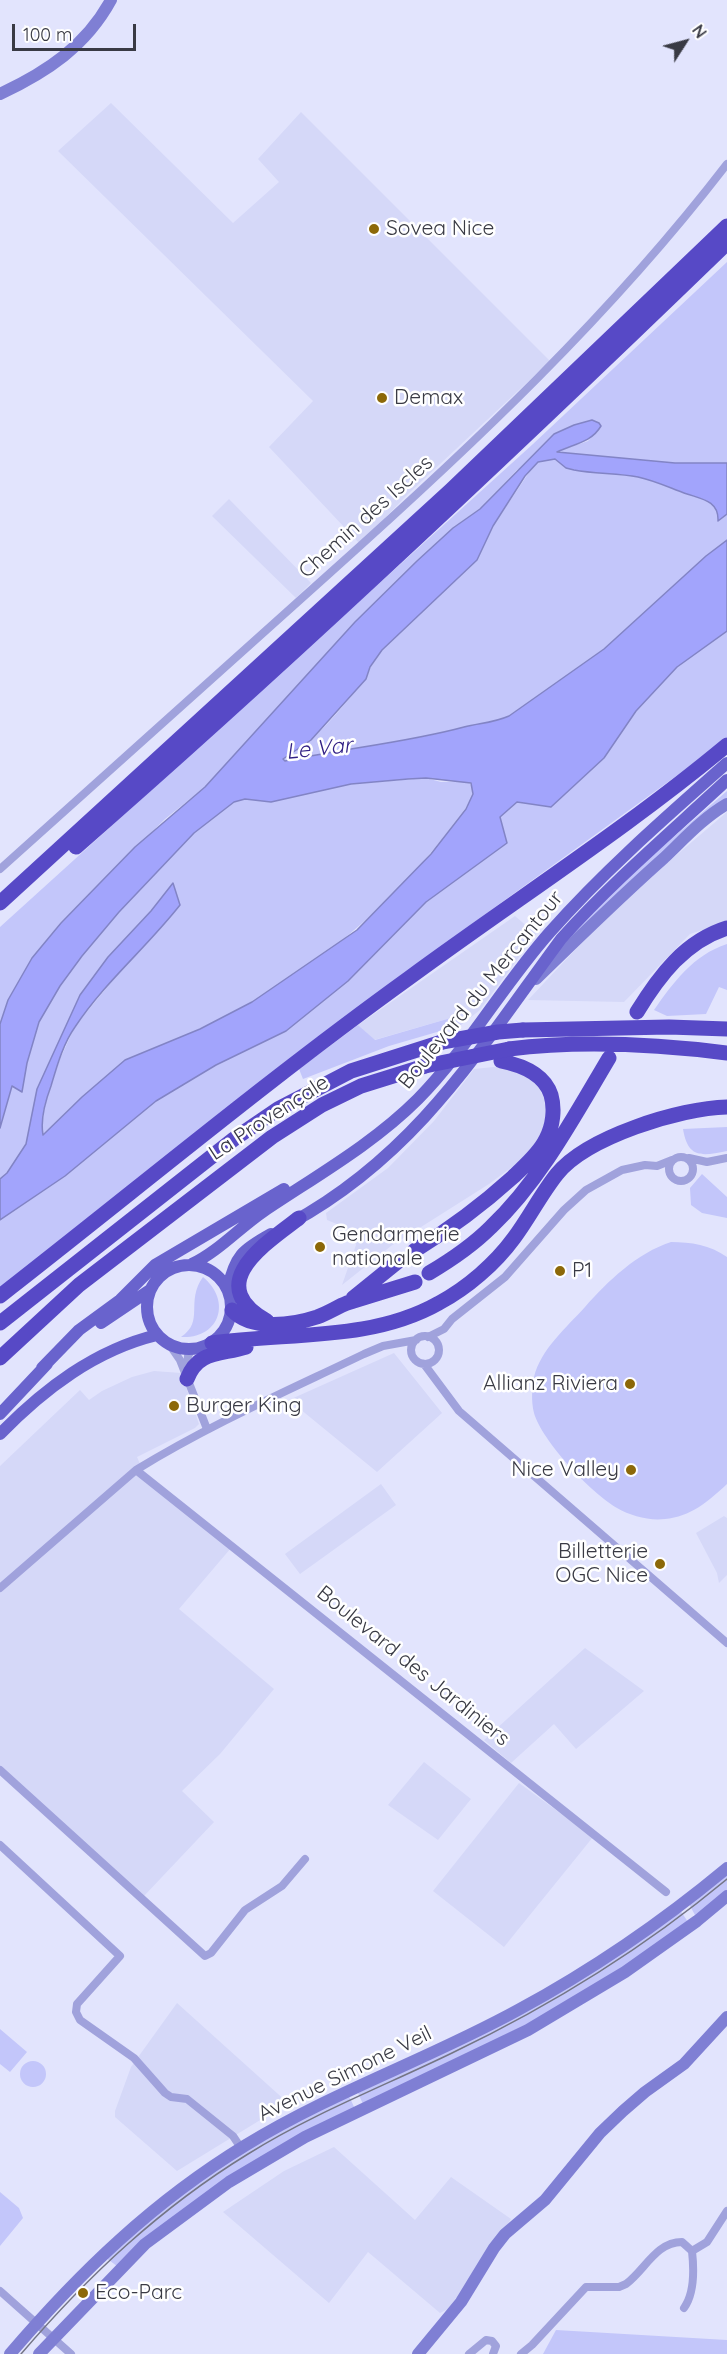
<!DOCTYPE html>
<meta charset="utf-8">
<style>
body{margin:0}
#map{position:relative;width:727px;height:2354px;overflow:hidden;background:#e2e4fd;font-family:Quicksand,sans-serif}
canvas{display:block}
.north{position:absolute;left:655px;top:12px;width:60px;height:60px;-webkit-text-stroke:4px #fff;paint-order:stroke;rotate:54deg;font-size:16px;font-weight:700;line-height:24px;text-align:center;color:#393a44}
.north::after{content:'';display:block;margin:auto;width:21px;height:27px;background:#393a44;clip-path:polygon(50% 0,100% 100%,50% 72%,0 100%)}
.scale{position:absolute;left:12px;top:24px;width:124px;height:27px;box-sizing:border-box;border:3px solid #393a44;border-top:0;padding-left:8px;font-size:18px;line-height:21px;white-space:nowrap;color:#393a44;-webkit-text-stroke:4px #fff;paint-order:stroke}
</style>
<div id="map">
<canvas width="727" height="2354"></canvas>
<div class="north">N</div>
<div class="scale">100 m</div>
</div>
<script>
const ctx = document.querySelector('canvas').getContext('2d');
ctx.lineJoin = 'round';
function fillPath(path, color) { ctx.fillStyle = color; ctx.fill(path, 'evenodd'); }
function strokePath(path, color, width, dash) { ctx.strokeStyle = color; ctx.lineWidth = width; ctx.lineCap = dash ? 'butt' : 'round'; ctx.setLineDash(dash || []); ctx.stroke(path); }
function write(font, color, halo, rows, align = 'center') {
  ctx.font = font + ' Quicksand,sans-serif'; ctx.lineWidth = 5; ctx.setLineDash([]); ctx.textBaseline = 'middle'; ctx.strokeStyle = halo; ctx.fillStyle = color; for (const [text, x, y, turn = 0] of rows) {
    ctx.save(); ctx.translate(x, y); ctx.rotate((+turn || 0) * Math.PI / 180); ctx.textAlign = isNaN(turn) ? turn : align; if (halo) ctx.strokeText(text, 0, 0); ctx.fillText(text, 0, 0); ctx.restore();
  }
}
fillPath(new Path2D(`
 M111,103L233,223L279,182L258,159L301,112L550,361L408,494L360,544L269,447L313,401L58,151Z
 M229,499L311,583L296,598L212,516Z
 M727,812V922L690,934L624,1002L528,1000L589,935L666,864Z
 M515,916L536,934L480,1010L461,1025L454,1017L374,1040L358,1025Z
 M494,1067L514,1070L528,1077L539,1088L544,1098L547,1121L536,1145L520,1161L489,1184L391,1246L342,1285L356,1245L354,1231L327,1220L326,1213L388,1168L434,1121L474,1069Z
 M394,1353L442,1413L377,1472L289,1400Z
 M154,1371L181,1373L199,1424L195,1428L137,1457L147,1480L231,1548L179,1609L274,1689L220,1754L182,1791L214,1822L144,1896L0,1766V1466L80,1390L89,1400L102,1391L132,1377Z
 M381,1484L396,1505L300,1574L285,1554Z
 M724,1516L727,1518V1575L719,1583L717,1573L696,1533Z
 M585,1648L644,1691L576,1749L554,1724L511,1763L484,1740Z
 M424,1762L471,1799L438,1840L388,1805Z
 M519,1783L593,1837L504,1947L433,1891Z
 M177,2003L288,2103L177,2171L115,2117V2111L131,2067Z
 M334,2147L415,2220L451,2177L511,2219L452,2307L440,2313L368,2252L329,2303L223,2212L284,2171Z`), '#d5d8f8');
fillPath(new Path2D(`
 M727,262V463H675L555,452L588,441L601,426L517,470L480,509L453,528L355,622L205,787L165,819L61,922L32,958L8,1000L0,1024V927L533,444Z
 M555,459L566,468L574,470C595,474 617,473 638,477C655,481 670,488 686,494C701,499 718,500 718,520L727,514V540L706,556L604,649L509,716C493,723 480,723 464,727C405,743 345,748 285,761L282,759C317,742 341,707 366,679L370,668L382,650L477,560L493,526L534,465L538,461Z
 M727,631V737L708,753L451,939L0,1289V1220L65,1176L156,1101L348,981L426,902L506,843L499,818L517,802L604,758L636,711L677,667Z
 M426,778L441,782L468,781L473,788L472,798C465,810 456,820 448,831C384,916 282,998 183,1036L72,1106L43,1136L42,1122L46,1101L60,1059L75,1026L118,974L180,905L173,884L151,911L108,957L80,995L38,1089L26,1144L7,1173L0,1179V1128L12,1086L22,1091L27,1063L39,1022L60,986L82,956L119,912L194,833L214,817L234,802L245,799L271,802L351,784Z
 M727,791V801L570,940L574,931L640,866Z
 M727,944V990L719,987L706,1014L667,1016L654,1010C673,983 693,955 727,944Z
 M454,1017L461,1025L389,1046L303,1079L299,1069L358,1025L375,1040Z
 M727,1127V1151C702,1156 688,1159 683,1129Z
 M702,1174L727,1197V1218L702,1213L691,1205L690,1188Z
 M671,1242C691,1242 710,1245 727,1257V1484C709,1501 690,1517 665,1519C649,1521 631,1516 617,1508C591,1493 542,1441 534,1413C531,1401 532,1388 534,1377C541,1349 566,1328 585,1307C608,1281 637,1253 671,1242Z
 M203,1277C232,1301 220,1339 181,1337C205,1321 185,1302 203,1277Z
 M727,1873V1892L695,1915L689,1904Z
 M680,1910L688,1922L623,1968L548,2014L363,2104L358,2093L450,2049Z
 M0,2029L27,2052L10,2072L0,2064Z
 M20 2074a13 13 0 1 1 26 0a13 13 0 1 1-26 0Z
 M349,2096L355,2109L303,2134L117,2266L106,2258C177,2190 260,2138 349,2096Z
 M0,2192L19,2208L23,2218L0,2246Z
 M556,2330L727,2340V2354H543Z`), '#c3c6fa');
const water = new Path2D(`
 M592,420L599,423L601,426C591,443 573,444 557,452L675,463H727V514L718,521C719,501 702,499 687,494C670,488 656,481 638,477C617,473 595,474 574,470L566,468L555,459L538,462L525,476L493,526L477,560L382,650L370,667L366,679L311,740L283,759L285,761C345,748 405,743 464,727C480,723 493,723 509,716L604,649L706,556L727,540V631L677,667L636,711L604,758L551,807L517,802L500,817L507,843L426,902L348,981L286,1031L216,1065L156,1101L65,1176L0,1220V1179L7,1173L26,1144L37,1089L80,995L108,957L151,911L173,883L180,905C147,947 105,982 75,1027C63,1044 57,1066 51,1086C45,1102 40,1119 43,1135L82,1097L125,1060L200,1029L252,1002L357,930L431,854L466,809L473,794L471,783L426,778L408,779L351,784L271,802L245,799L234,802L194,833L119,912L82,956L60,986L39,1022L27,1063L22,1092L12,1086L0,1128V1024L8,1000L32,958L61,923L135,847L205,787L355,622L417,561L453,528L480,509L554,434L574,425Z`);
fillPath(water, '#a2a4fc');
strokePath(water, '#8284c5', 1.5);
strokePath(new Path2D(`
 M0,869C109,770 221,672 330,573C472,446 611,315 727,164
 M669 1169a12 12 0 1 1 24 0a12 12 0 1 1-24 0Z
 M689,1158L707,1162L727,1158
 M411 1350a14 14 0 1 1 28 0a14 14 0 1 1-28 0Z
 M428,1337L444,1329L452,1319L505,1277L564,1210L586,1190L622,1170L645,1165L657,1166L672,1160
 M169,1344L180,1360L207,1429
 M424,1364L459,1411L727,1643
 M187,1372L188,1356L192,1349
 M136,1470L666,1892
 M0,1588L136,1470C209,1425 287,1391 364,1354L383,1346L416,1340
 M0,1770L205,1956L211,1953L245,1910L282,1886L305,1859
 M0,1845L120,1956L77,2004L76,2012L80,2020L134,2058L165,2093L171,2097L187,2099L233,2136L241,2148
 M692,2251L707,2242L727,2211
 M0,2291L71,2354
 M469,2354L486,2340L492,2341L496,2346L493,2354
 M521,2354L532,2345L586,2287H619L626,2284C645,2270 656,2242 682,2242L692,2251C694,2269 695,2293 684,2308`), '#a0a2dc', 8);
strokePath(new Path2D(`
 M0,94C47,72 86,46 111,0
 M536,979C578,938 620,897 664,858C684,839 703,818 727,804
 M10,2354C80,2272 154,2201 246,2145C332,2092 429,2059 518,2010C592,1970 662,1922 727,1868
 M39,2354L145,2244L229,2182L305,2137L528,2030L625,1972L697,1921L727,1896
 M418,2354L461,2302L494,2248L505,2234L545,2200L600,2133L623,2111L645,2092L684,2064L727,2017`), '#7f7fd4', 12);
strokePath(new Path2D(`
 M291,1223C417,1154 479,1050 561,939C612,882 671,832 727,780
 M192,1264C219,1251 239,1228 264,1211C316,1176 373,1144 418,1099C468,1048 503,985 550,932C604,871 666,817 727,763
 M147 1307a42 42 0 1 1 84 0a42 42 0 1 1-84 0Z
 M228,1288C235,1256 242,1250 271,1234
 M101,1323L150,1290
 M42,1368L79,1330L120,1300L155,1265L284,1189
 M0,1414L47,1364
 M0,1434C44,1389 95,1350 157,1335`), '#6963cd', 12);
strokePath(new Path2D(`
 M76,847C299,652 514,449 727,243
 M0,903L451,490L727,226
 M637,1012C659,976 685,941 727,928
 M523,1030L669,1027L727,1029
 M509,1049C581,1040 655,1044 727,1053
 M414,1251C450,1229 482,1205 513,1177C524,1166 539,1154 546,1139C553,1126 555,1109 551,1095C544,1073 521,1065 501,1061
 M429,1273C451,1260 473,1245 491,1227C540,1181 575,1115 609,1058
 M0,1296C136,1190 269,1079 409,978C515,900 626,829 727,745
 M353,1298L400,1260
 M232,1310C251,1331 293,1325 317,1317C328,1313 337,1307 347,1303C369,1296 392,1289 415,1282
 M267,1321C202,1284 265,1244 299,1218
 M0,1323L234,1139L278,1109L351,1071L442,1042
 M212,1343C287,1332 370,1342 439,1303C467,1288 495,1264 514,1238C529,1218 541,1194 557,1174C587,1137 680,1108 727,1107
 M0,1358L79,1285L272,1137L322,1105L361,1086L425,1066
 M187,1379C198,1350 221,1355 246,1347`), '#5749c6', 15);
strokePath(new Path2D(`
 M21,2354C88,2276 160,2208 248,2154C312,2114 384,2086 452,2053C550,2006 643,1949 727,1879`), '#747585', 1.5);
strokePath(new Path2D(`
 M442,1042L498,1032L523,1030
 M425,1066L509,1049`), '#5749c6', 15);
for (const [x, y, r, color] of [
 [374,229,6,"#8c6809"],
 [382,398,6,"#8c6809"],
 [320,1247,6,"#8c6809"],
 [560,1271,6,"#8c6809"],
 [630,1384,6,"#8c6809"],
 [174,1406,6,"#8c6809"],
 [631,1470,6,"#8c6809"],
 [660,1564,6,"#8c6809"],
 [83,2293,6,"#8c6809"]
]) { const dot = new Path2D(); dot.arc(x, y, r, 0, 2 * Math.PI); ctx.fillStyle = color; ctx.fill(dot); strokePath(dot, '#fff', 2); }
write('21px', '#393a44', '#fff', [
 ["Sovea Nice",386,229],
 ["Demax",394,398],
 ["Gendarmerie",332,1235],
 ["nationale",332,1259],
 ["P1",572,1271],
 ["Allianz Riviera",618,1384,"right"],
 ["Burger King",186,1406],
 ["Nice Valley",619,1470,"right"],
 ["Billetterie",648,1552,"right"],
 ["OGC Nice",648,1576,"right"],
 ["Eco-Parc",95,2293]
], 'left');
write('21px', '#393a44', '#fff', [
 ["Chemin des Iscles",366,517,-42],
 ["Boulevard du Mercantour",481,990,-51],
 ["La Provençale",269,1118,-33],
 ["Boulevard des Jardiniers",413,1666,39],
 ["Avenue Simone Veil",345,2074,-26]
]);
write('italic 22px', '#322185', '#fff', [
 ["Le Var",319,749,-6]
]);
</script>
